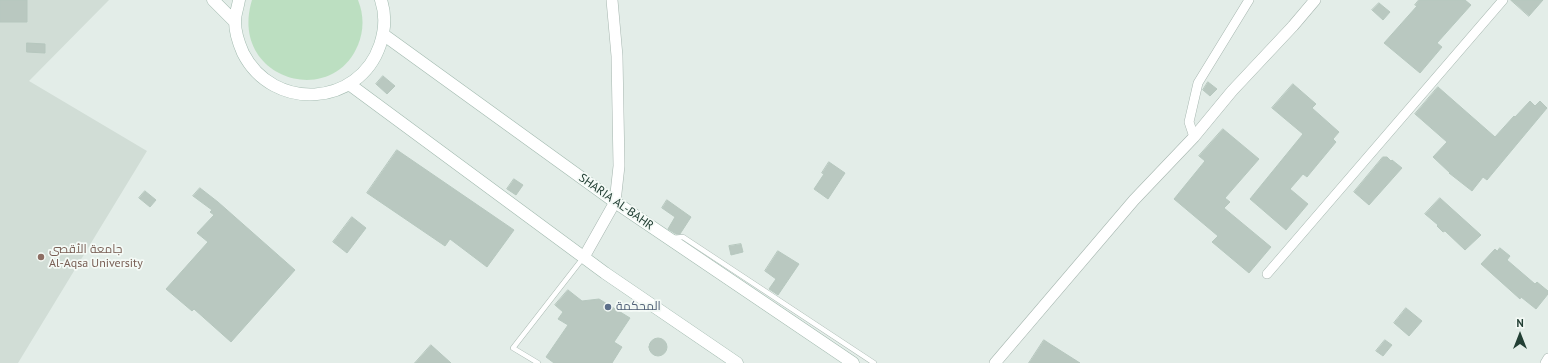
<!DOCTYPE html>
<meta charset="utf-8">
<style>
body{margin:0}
#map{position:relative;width:1548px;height:363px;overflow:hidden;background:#e3ede8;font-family:"PT Sans",sans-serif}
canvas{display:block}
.north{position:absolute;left:1500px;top:315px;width:40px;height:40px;-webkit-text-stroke:3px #f4faf6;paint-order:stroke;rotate:0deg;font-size:11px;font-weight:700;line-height:16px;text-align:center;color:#223f34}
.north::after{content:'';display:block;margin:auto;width:14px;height:18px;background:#223f34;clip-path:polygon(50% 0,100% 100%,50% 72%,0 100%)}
</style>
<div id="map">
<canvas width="1548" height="363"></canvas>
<div class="north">N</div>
</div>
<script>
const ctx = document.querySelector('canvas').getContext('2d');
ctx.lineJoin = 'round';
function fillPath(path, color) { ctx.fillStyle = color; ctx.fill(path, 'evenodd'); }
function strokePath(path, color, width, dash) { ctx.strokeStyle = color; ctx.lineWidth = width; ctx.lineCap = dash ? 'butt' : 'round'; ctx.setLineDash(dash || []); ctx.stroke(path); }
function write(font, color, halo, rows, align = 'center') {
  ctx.font = font + ' "PT Sans",Cairo,sans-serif'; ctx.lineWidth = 3.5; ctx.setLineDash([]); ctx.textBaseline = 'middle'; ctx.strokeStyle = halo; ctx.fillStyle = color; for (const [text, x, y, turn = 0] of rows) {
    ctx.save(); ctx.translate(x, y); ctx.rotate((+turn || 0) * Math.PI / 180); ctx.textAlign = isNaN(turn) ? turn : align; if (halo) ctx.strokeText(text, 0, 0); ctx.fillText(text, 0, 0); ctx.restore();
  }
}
fillPath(new Path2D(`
 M0,0H109L29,81L147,151L18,363H0Z`), '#d1ddd6');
fillPath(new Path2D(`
 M252,0H358C364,15 364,30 358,45C331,110 228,78 252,0Z`), '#bcdfc1');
const building = new Path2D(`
 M0,0H27V22H0Z
 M1419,0H1465L1471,5L1437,43L1442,47L1420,73L1384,43L1417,6L1415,5Z
 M1511,0H1543L1529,16Z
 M1379,3L1390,12L1383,20L1372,10Z
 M27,43L45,44V53L27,52Z
 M383,76L395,86L387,94L376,84Z
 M1208,82L1217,89L1210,96L1203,90Z
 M1293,84L1316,104L1312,108L1339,132L1333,139L1336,142L1307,177L1303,174L1290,189L1308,204L1286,230L1250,199L1303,134L1272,108Z
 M1438,87L1495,137L1514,116L1515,117L1530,101L1535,106L1540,101L1547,108L1487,180L1483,177L1472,191L1449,173H1450L1433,157L1447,142L1415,114Z
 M1223,129L1259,159L1225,198L1230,202L1224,208L1271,247L1249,273L1212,242L1218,236L1174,199L1205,161L1199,156Z
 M397,150L514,230L487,267L450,239L445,246L367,193Z
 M1383,157H1387L1391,161L1392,160L1402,168L1369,205L1354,192Z
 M829,162L845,173L828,199L814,189L824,174L822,173Z
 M514,179L523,185L516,195L507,189Z
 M200,188L218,202L295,270L231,342L194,309L192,311L166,289L208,242L197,233L214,215L210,212L212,210L193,196Z
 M145,191L156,200L150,207L139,198Z
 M1440,198L1481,235L1465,250L1445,231L1443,232L1437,226L1438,225L1425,214Z
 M667,200L691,217L680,234H676L668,229L675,217L662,208Z
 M352,217L366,228L347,253L333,242Z
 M741,244L743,252L731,255L729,246Z
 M1500,248L1510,256L1507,260L1535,284L1537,282L1548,291V294L1536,309L1521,297L1520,299L1481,264L1495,249L1497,251Z
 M778,251L799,264L778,295L769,289L776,279L765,271Z
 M568,290L582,301L599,299L630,318L614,342L622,347L612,363H554L546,357L568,325L558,319L563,312L555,305Z
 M1406,308L1422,321L1409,336L1394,323Z
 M649 347a9 9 0 1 1 18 0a9 9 0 1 1-18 0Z
 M1044,340L1050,344L1080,363H1029Z
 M1385,340L1392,345L1383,356L1376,351Z
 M431,345L451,363H415Z`);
fillPath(building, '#b9c8c0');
strokePath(building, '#b6c7be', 1);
const service = new Path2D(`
 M672,238L683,237L874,363
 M538,363L513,348L583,258`);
const minor = new Path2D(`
 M1194,137L1189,122L1198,83L1249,0
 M1267,274L1503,0
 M1545,363L1548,358`);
const tertiary = new Path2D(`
 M584,257L615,202L619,166L617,56L612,0
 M995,363L1134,200L1194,137L1232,91L1293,26L1315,0`);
const secondary = new Path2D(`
 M213,0L235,22
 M239,0C238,7 235,14 235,21C235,32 239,44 243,53C273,112 359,107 380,45C385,30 386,15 381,0
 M384,35L615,202L853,363
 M349,84L605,273L737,363`);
strokePath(service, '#a5b5ae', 5.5);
strokePath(minor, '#a5b5ae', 10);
strokePath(tertiary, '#a5b5ae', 12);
strokePath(secondary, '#a1b9ae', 13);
strokePath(service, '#fff', 4.5);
strokePath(minor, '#fff', 9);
strokePath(tertiary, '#fff', 11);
strokePath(secondary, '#fff', 12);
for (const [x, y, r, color] of [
 [41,257,4,"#8d6e63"],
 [608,307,4,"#5c6f8a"]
]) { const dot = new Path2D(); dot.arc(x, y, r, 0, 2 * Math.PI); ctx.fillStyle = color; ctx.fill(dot); strokePath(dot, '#f4faf6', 1.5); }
write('12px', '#223f34', '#f4faf6', [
 ["SHARIA AL-BAHR",616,202,35]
]);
write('12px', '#785e54', '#f4faf6', [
 ["جامعة الأقصى",49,250],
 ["Al-Aqsa University",49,264]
], 'left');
write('12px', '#4e5e75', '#f4faf6', [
 ["المحكمة",616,307]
], 'left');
</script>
